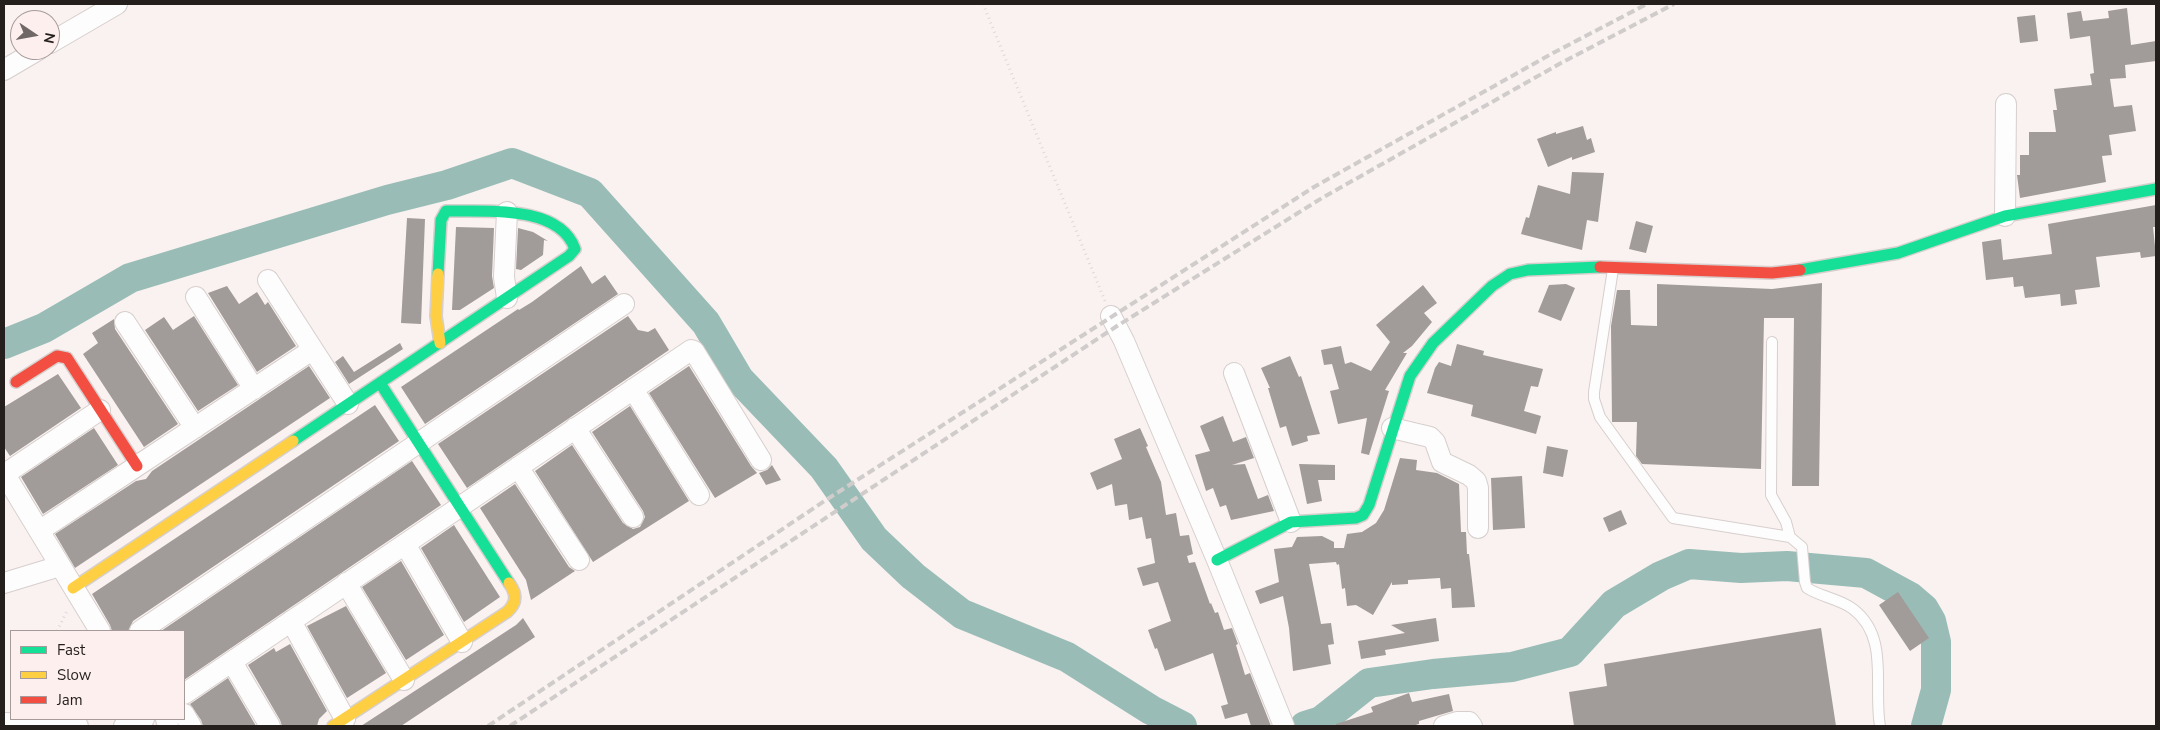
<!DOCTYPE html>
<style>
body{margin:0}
#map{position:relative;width:2160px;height:730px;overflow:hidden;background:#faf2f0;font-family:"Nunito Sans",sans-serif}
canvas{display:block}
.frame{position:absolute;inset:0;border:5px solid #241e1d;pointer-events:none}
.legend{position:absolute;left:10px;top:630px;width:175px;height:90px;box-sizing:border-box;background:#fdefed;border:1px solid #a69b9a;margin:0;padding:6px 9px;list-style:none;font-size:15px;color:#241e1d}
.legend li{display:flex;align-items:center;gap:10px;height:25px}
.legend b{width:25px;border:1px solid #a69b9a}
.north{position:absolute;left:10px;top:10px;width:50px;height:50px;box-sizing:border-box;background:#fdefed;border:1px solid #a69b9a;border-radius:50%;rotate:102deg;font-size:14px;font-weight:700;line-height:20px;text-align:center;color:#241e1d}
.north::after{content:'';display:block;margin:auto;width:18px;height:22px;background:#6f6867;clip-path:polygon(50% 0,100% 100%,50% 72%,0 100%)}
</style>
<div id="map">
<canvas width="2160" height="730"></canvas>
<div class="frame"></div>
<ul class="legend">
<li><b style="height:6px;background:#16e098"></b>Fast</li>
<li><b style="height:6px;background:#ffcf43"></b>Slow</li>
<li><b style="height:6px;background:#f24e42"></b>Jam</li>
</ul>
<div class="north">N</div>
</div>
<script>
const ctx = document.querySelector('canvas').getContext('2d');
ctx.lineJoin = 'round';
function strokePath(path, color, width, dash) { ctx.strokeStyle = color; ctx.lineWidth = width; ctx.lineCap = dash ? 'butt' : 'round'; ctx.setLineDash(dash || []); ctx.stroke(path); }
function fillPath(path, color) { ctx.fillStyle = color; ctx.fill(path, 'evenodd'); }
strokePath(new Path2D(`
 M4,344L44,328L130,278L387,200L447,185L512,163L590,193L706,323L739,379L824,468L874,539L913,576L962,614L1067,657L1151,710L1182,726
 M1305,726L1321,721L1369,683L1433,674L1512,667L1570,652L1614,604L1661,576L1689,564L1741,568L1787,566L1866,573L1910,597L1924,609L1931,621L1936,642V690L1926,726`), '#99bdb6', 30);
fillPath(new Path2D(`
 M2127,8L2131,45L2156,41V61L2125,65L2126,78L2110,79L2114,107L2132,105L2136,131L2109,135L2112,155L2102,156L2106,182L2020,198L2017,175H2020V155H2029V132H2056L2053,110H2057L2054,89L2092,85L2090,74L2094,73L2090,36L2070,39L2067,13L2081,11L2083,21L2109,18L2108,11Z
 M2035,15L2038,41L2020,43L2017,17Z
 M1583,126L1587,140L1591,138L1595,152L1572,160V157L1548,167L1537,139L1556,132V134Z
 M1572,172L1604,173L1598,222L1587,220L1582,250L1521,234L1526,217L1529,218L1538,185L1570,194Z
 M2156,205V227H2153L2156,256L2141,258L2140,252L2096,257L2100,287L2075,290L2077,304L2061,306L2060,294L2025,298L2023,286L2014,287L2013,277L1986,280L1982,242L2001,239L2003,260L2052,254L2048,224Z
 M407,218L425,219L421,324L401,323Z
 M1636,221L1653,226L1646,253L1629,249Z
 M456,227L494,228L492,276L494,288L460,310H452Z
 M518,228L533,232L548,241L544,240L543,255L521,270L516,269Z
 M581,266L592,284L605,275L618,294L425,424L401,387L518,309L519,310L532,302Z
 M1822,283L1819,486H1792L1794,318H1764L1761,469L1642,464L1636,456L1637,422H1612L1611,326L1617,290H1630L1631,325L1657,326V284L1772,289Z
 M1566,284L1575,288L1561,321L1538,312L1549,285Z
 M1423,285L1437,303L1424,313L1432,322L1412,346L1403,353H1407L1385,390L1389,391L1369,455L1361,453L1367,418L1338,424L1330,391L1339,389L1332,364L1324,365L1321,350L1341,346L1345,364L1351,362L1371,371L1390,342L1376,325Z
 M227,286L239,304L257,292L265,305L268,302L296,346L257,372L208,293Z
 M194,316L238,385L198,411L145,330L164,317L173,330Z
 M628,316L638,330L648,332L655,328L669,350L467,488L438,444Z
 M114,319L115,329L178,424L144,447L83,354L98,343L92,333Z
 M400,343L403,349L349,384L335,362L343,356L354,372Z
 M1457,344L1484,351L1483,355L1543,369L1538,387L1531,386L1524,411L1541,416L1536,434L1471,416L1473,405L1427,393L1435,368L1439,362L1451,366Z
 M1290,356L1299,377L1301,376L1320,434L1307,436L1308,441L1292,446L1286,426L1280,428L1268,388H1270L1261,368Z
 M309,366L330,398L75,568L55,534L136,481L146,479L152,471Z
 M689,366L751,466L757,473L715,498L649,393Z
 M58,374L81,408L10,456L4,447V407Z
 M375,405L399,441L133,621L128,631H112L110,625L92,594Z
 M630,406L689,501L593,562L535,471L572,445L623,523L633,529L640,527L645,517L643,511L592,432Z
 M1223,416L1233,442L1246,437L1254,458L1232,465L1245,464L1258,499L1268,495L1274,511L1231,520L1226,505L1220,507L1213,488L1206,491L1195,455L1210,451L1200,426Z
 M94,428L118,465L43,514L21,477Z
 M1140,428L1148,446L1146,447L1161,482L1166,515L1176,513L1180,536L1189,535L1193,554L1187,556L1189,563L1195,562L1210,604L1211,603L1215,613L1218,612L1224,630L1232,628L1238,644L1236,645L1245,675L1250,673L1271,726H1251L1247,713L1225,719L1221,706L1228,704L1213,653L1165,671L1157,648L1155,649L1148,630L1171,621L1158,582L1143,586L1137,568L1155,563L1151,538L1146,539L1142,517L1129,520L1127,504L1115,506L1112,484L1097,490L1090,473L1122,459L1114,439Z
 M1547,446L1568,450L1563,477L1543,473Z
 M1400,458L1417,460L1416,470L1437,473L1459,484L1461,532H1466L1467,554H1469L1475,607L1452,608L1451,588L1441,589L1440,578L1408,580V584L1392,585V582L1373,615L1356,605L1347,606L1345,588L1342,589L1339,564L1337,565L1336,562L1309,564L1321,624L1331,623L1334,644L1328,645L1331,664L1293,671L1289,628L1283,596L1260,604L1255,591L1279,582L1274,549L1292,547L1297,537L1322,536L1334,542V548H1344L1347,534L1362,532L1376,523L1384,510Z
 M412,461L441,505L184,680V631H161Z
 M1299,464L1335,465V480H1318L1322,501L1307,504Z
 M772,465L781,480L766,485L759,473L767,470Z
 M1522,476L1525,528L1493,530L1491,478Z
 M515,484L569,567L575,571L531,600L526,580L480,508Z
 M1621,510L1627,524L1609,532L1603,518Z
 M454,525L500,597L464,622L421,548Z
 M401,561L444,635L406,660L362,587Z
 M1898,592L1929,638L1910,651L1879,605Z
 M346,606L386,673L347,698L307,626Z
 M523,618L535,637L401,726H361L516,625Z
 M1436,618L1439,641L1385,650L1386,655L1361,659L1358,641L1405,633L1391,625Z
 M1821,628L1836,726H1574L1569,692L1607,686L1604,664Z
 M290,644L327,711L319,719L317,726H282L280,720L248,665L274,648L276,652Z
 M228,678L256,726H203L201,720L190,704Z
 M1409,693L1412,702L1449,694L1453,711L1419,721V724L1412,726H1336V724L1373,712L1371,707Z`), '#a19b99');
const lane = new Path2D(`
 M1613,269L1594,392V399L1600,417L1673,518L1790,537
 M1772,342L1771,495L1786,522L1790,537L1802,547L1805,582L1807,588C1821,597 1840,599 1853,609C1890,637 1873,687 1880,726`);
const street = new Path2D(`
 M50,43L117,4
 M4,70L38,50
 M507,212L504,277L507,298
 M2005,216L2006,104
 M268,280L348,404
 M196,297L254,389
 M1111,316L1124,341L1217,560L1284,726
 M125,322L195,428
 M1234,373L1291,522
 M633,389L699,495
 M575,428L633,517
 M1392,428L1430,437L1435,442L1442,462L1469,475L1476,481L1478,488V528
 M518,467L579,560
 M4,473L100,631
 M5,474L100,410
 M39,531L312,350
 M405,544L462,642
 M4,583L60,566
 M346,583L404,680
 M291,621L345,719
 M140,631L624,304
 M232,662L270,726
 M184,694L691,350L694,351L761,460
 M184,714L191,726
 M166,719L168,726
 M4,723L78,726
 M124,726L144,719
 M1444,726L1457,722H1469L1472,726`);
const fast = new Path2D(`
 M1800,270L1898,253L2005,216L2156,189
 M380,383L509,583
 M293,441L569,256L575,249C559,204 484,212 446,211L441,220L438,274
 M1217,560L1291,522L1356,518L1363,515L1369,505L1410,376L1433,343L1492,286L1510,274L1528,270L1600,267`);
const slow = new Path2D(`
 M438,274L436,316L440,343
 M73,588L293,441
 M333,726L507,612C517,603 517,594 509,583`);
const jam = new Path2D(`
 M1600,267L1772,273L1800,270
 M16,382L57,356L67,358L137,466`);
strokePath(lane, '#d6cfcd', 12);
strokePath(street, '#d6cfcd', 22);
strokePath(fast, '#d6cfcd', 14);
strokePath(slow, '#d6cfcd', 14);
strokePath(jam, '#d6cfcd', 14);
strokePath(new Path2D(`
 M983,4L1105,301
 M57,631L67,611`), '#dbd8d8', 3, [1, 4]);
strokePath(lane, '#fefdfd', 10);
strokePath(street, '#fefdfd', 20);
strokePath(fast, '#16e098', 11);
strokePath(slow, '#ffcf43', 11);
strokePath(jam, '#f24e42', 11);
strokePath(new Path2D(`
 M488,726L826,500L1314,187L1553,53L1647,4
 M510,726L1117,326L1322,198L1561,63L1674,4`), '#cfcccb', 4, [8, 4]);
</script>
